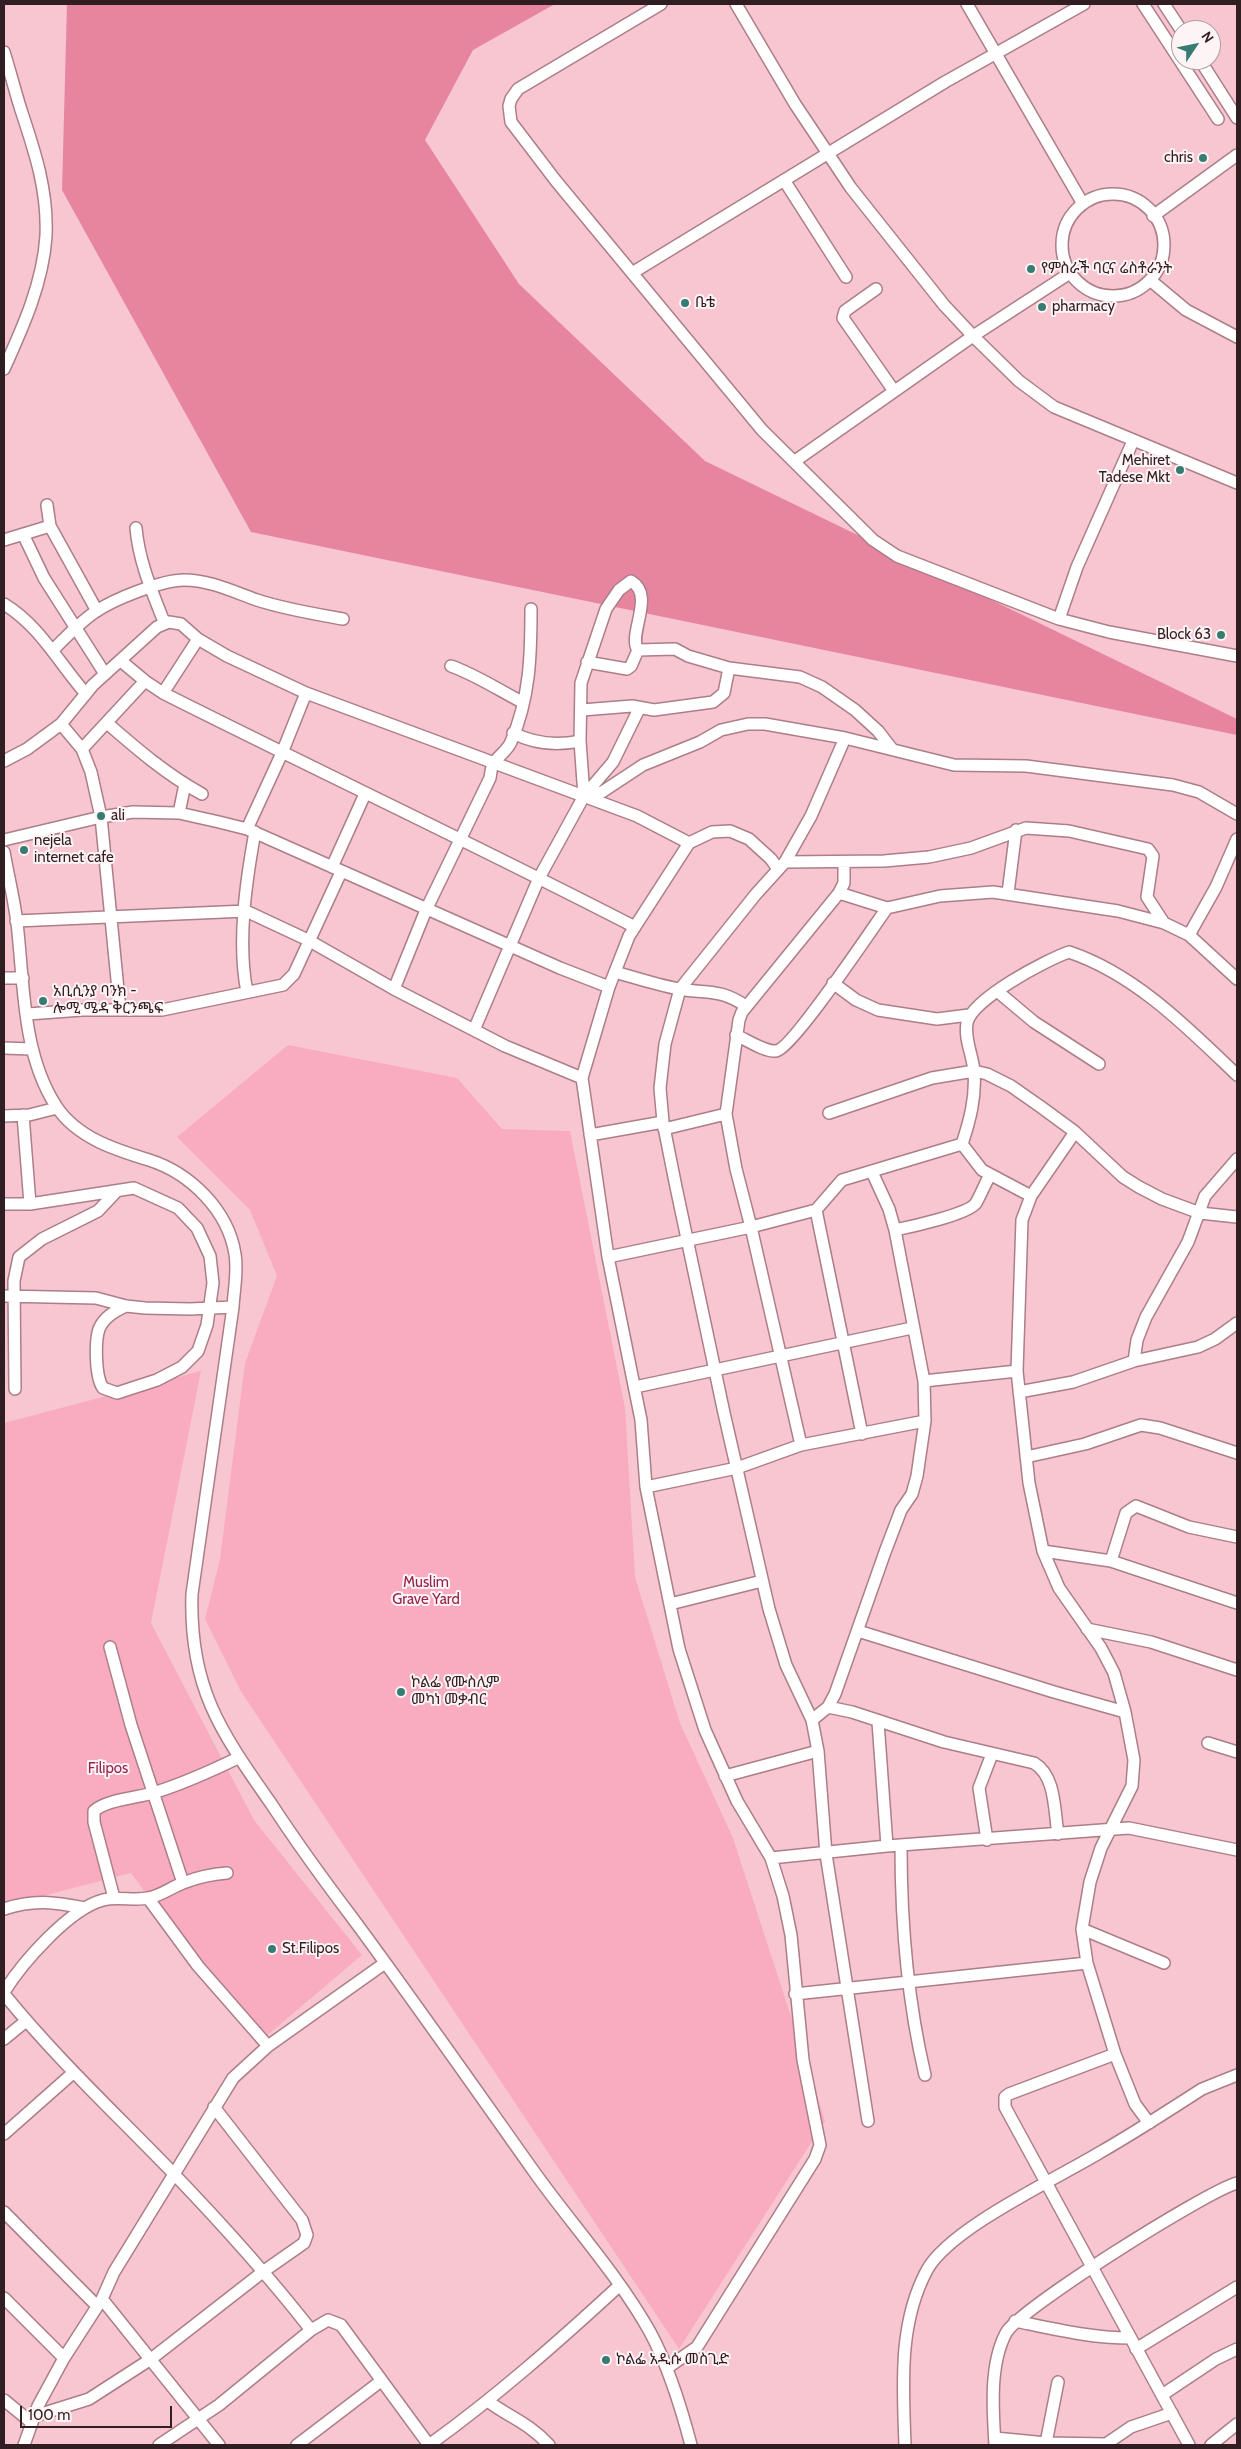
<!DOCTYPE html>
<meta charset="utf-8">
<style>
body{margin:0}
#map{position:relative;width:1241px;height:2449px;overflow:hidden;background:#f7c6d1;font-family:Cabin,sans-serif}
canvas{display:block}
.frame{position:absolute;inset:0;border:5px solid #301e23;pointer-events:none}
.north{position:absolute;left:1171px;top:20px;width:50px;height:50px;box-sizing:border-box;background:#fef3f5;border:1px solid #ac9ea1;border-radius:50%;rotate:56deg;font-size:14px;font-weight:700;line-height:20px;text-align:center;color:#301e23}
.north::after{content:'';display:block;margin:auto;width:18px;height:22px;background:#367c72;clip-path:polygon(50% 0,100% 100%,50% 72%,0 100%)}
.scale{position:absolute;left:20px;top:2406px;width:152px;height:22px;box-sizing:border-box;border:2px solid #301e23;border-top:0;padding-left:6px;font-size:15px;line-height:18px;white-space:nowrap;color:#301e23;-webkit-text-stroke:4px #fef3f5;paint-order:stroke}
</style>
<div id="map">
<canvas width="1241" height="2449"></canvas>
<div class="frame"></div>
<div class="north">N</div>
<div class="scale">100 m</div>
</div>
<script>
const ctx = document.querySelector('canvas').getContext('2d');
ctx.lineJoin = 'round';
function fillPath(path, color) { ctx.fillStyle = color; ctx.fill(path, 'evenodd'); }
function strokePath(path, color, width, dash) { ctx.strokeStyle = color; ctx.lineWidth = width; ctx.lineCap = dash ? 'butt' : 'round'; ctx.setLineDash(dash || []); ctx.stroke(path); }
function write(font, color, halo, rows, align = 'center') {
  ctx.font = font + ' Cabin,"Noto Sans Ethiopic",sans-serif'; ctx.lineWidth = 4; ctx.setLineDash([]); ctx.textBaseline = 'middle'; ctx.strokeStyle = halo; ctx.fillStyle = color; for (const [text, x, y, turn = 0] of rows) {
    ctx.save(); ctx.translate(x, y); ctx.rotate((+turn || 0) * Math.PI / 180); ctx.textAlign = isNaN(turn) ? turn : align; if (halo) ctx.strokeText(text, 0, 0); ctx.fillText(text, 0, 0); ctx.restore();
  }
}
fillPath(new Path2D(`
 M288,1045L457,1078L502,1129L570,1131L625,1408L635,1577L680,1723L733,1838L825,2121L679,2349L240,1690L205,1619L220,1559L245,1363L277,1276L250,1210L177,1137Z
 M201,1371L151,1623L254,1820L362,1955L257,2044L131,1873L4,1906V1423Z`), '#f9acbf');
fillPath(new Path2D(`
 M67,4H555L473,50L425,140L519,284L705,461L1237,719V735L251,532L62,190Z`), '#e7859f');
const minor = new Path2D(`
 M661,4L518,89L511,99L509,106L511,122L556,181L762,430L873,540L897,556L1059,619L1109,632L1237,656
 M736,4L795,104L851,188L944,305L973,336L1019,381L1054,407L1237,483
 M967,4L1083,204
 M1143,4L1218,119
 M1164,4L1181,30
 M4,52C10,71 15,91 21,110C35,152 48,191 46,236C43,283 23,327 4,369
 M1200,60L1237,118
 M784,180L846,277
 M1062 245a51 51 0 1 1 102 0a51 51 0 1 1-102 0Z
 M1153,216L1237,155
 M632,273L945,82L1084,4
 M1150,280L1186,310L1237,337
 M876,289L845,311L843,318L894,391
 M795,461L973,336L1070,273
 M47,505L50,526L97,611
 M136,528C139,562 152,591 164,622
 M23,534L44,578L105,674
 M4,540L50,526
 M4,604C40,626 58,662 86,694
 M1059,619L1077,567L1133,441
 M198,639L163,693C320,772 478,846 635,927
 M53,650C66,637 79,623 95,612C114,599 162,580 184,580C210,580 234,592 257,600C284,609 315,614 343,619
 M638,650L675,649L688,656L729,668L800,677L822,687L855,710L878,731L892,749
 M121,661L145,681L163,693
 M451,666C476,675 499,690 522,702
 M582,710L632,706L654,710L713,702L724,693L729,668
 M107,723C137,749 167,775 202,794
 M61,724L82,749L91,772L101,817L120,1010
 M513,733C535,744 557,746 580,741
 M845,738L811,816L785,862L756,894L680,989L665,1044L660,1088L663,1122L676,1187L724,1413L769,1609L786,1665L812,1720L818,1751L826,1854L868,2121
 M82,749L145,681
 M4,761L27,749L61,724L93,685L157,627L169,622L181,624L198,639L227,656L306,693L637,816L689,843
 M584,796L602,792L643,765L700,742L721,730L748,724H765L845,738L954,765L1026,766L1173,785L1199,792L1237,814
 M584,796L580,741L581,683L606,609L619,590L631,581C656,595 627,635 638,650L631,666L627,669L587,662
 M179,813L185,784
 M247,829L282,753L306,693
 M4,840L101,817L133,812L179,813L219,822L247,829L560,968L609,987
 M4,852C8,875 14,899 17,923C24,983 22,1054 56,1106C77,1138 116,1150 149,1160C190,1173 228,1210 235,1254C238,1271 234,1289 233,1307L192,1594C189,1688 221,1732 272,1805C297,1843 323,1879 351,1916C414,2001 474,2087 535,2173C573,2226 618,2275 650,2332C669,2367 681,2407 691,2445
 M785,862L884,861L929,857L971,848L1026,828L1069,831L1148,849L1153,856L1147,897L1164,923
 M332,867L365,794
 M839,893L887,908L940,896L993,892L1118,911L1164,923L1189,935L1237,979
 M1008,893L1016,830
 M16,921L246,911L308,940L394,989L505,1046L582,1078
 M1189,935L1216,887L1237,839
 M615,972C636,978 657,985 679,989C708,994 719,988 746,1006
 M4,978H23
 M833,983L856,1000L878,1010L937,1019L969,1015
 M394,989L426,910L490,778C491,773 491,766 494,763C499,755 507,751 511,742C530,697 531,656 531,609
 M997,991L1034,1022L1099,1064
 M247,992C237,943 246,881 255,832
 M28,1014L82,1010H162L283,985L294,974L341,872
 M474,1030L539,878L584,796L613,762L639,709
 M736,1035C747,1040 765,1052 776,1051C792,1049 872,929 887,908
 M4,1048L31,1049
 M829,1113L932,1078L974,1071L987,1074L1011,1086L1041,1107L1075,1132L1123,1177L1139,1187L1162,1199L1200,1213L1237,1217
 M23,1115L30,1204
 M4,1116L29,1115L57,1108
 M664,1129L726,1114
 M1075,1132L1031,1196L1022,1220L1017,1371L1029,1483L1043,1551L1059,1588L1101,1648L1114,1673L1125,1712L1134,1760L1132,1786L1101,1848L1090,1882L1082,1929L1087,1963L1115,2054L1135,2104L1149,2123
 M590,1135L663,1122
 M962,1144C970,1120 976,1097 974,1072C973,1055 964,1040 967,1023C972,999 1046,960 1069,952C1135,974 1188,1028 1237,1075
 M962,1144L982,1170L1031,1196
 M4,1204H30L134,1188L178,1208L197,1228L210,1256L213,1283L207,1325L198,1351L182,1367L157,1380L117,1393L103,1388C95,1377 95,1341 99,1329C104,1317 115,1311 126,1306
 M816,1210L862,1434
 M895,1230C910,1227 969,1214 976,1203C981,1194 985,1184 990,1175
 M608,1257L751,1227L816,1210L842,1180L962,1144
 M4,1296L96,1298L126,1306L145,1308L190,1309L233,1307
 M1134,1361L1137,1340L1146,1317L1188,1242L1205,1196L1237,1159
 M924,1381L1017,1371
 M635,1387L912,1328
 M15,1389L14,1281L19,1257L42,1239L98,1211L115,1193
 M1019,1392L1073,1382L1134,1361L1198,1347L1215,1339L1237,1323
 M801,1445L751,1227L736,1169L726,1114L739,1020L742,1012L839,893L844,883V862
 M1026,1457L1085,1444L1141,1425L1160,1428L1237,1453
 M646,1487L737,1468L801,1445L925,1421
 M1043,1551L1111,1561L1237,1603
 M1111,1561L1126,1513L1136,1506L1189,1527L1237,1537
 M670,1604L762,1581
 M1087,1629L1151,1642L1237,1670
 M858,1631L1054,1692L1125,1712
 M110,1647L131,1725L183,1883
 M828,1707L852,1712L944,1742L1034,1763C1056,1776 1054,1810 1058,1834
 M812,1720L828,1707L835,1694L885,1552L901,1510L912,1494L917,1476L925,1421L924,1381L895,1230L889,1209L872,1172
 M878,1722L887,1846
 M1208,1743L1237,1752
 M725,1776L818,1751
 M987,1840L979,1788L992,1754
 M901,1846C901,1923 907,1999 925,2075
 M771,1858L887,1846L1129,1828L1237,1850
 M114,1898L94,1822V1811C107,1799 139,1798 156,1792C185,1783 211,1771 238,1758
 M148,1898L198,1966L268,2046
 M4,1909C34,1899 54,1902 85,1908
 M1082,1929L1164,1963
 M4,1992C22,1963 69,1909 103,1900C118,1896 134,1901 148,1898C160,1896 172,1887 183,1883C198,1877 212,1874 227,1873
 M4,1994C56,2058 116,2114 173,2173C222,2224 268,2275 311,2330
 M795,1994L1087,1963
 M4,2039L26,2021
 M1115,2054L1009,2094L1005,2097V2107L1189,2445
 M4,2134L73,2073
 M4,2212L97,2306
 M4,2298L64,2358
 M102,2299L219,2445
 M1015,2321C1054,2329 1091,2338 1130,2338
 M1136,2349L1237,2287
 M667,2368L697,2347L815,2159L820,2145L803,2060L791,1935L783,1896L771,1858L737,1801L705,1730L679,1649L646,1487L641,1420L608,1257L582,1078L609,987L629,936L689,843L712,832L730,831L749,839L771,859L778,869
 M1162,2395L1216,2359L1237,2349
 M4,2400L32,2423
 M489,2402C511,2418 530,2424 549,2445
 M35,2416L89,2399L151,2359L264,2271L304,2243L307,2235L302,2220L214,2107
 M995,2438L1046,2443L1106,2444L1131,2427L1172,2413
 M1046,2443L1058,2382
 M24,2445L38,2406L64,2358L102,2299L114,2272L233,2078L268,2046L385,1963
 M159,2445L219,2405L311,2330L328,2320L341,2325L429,2445
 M297,2445L381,2381
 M429,2445C497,2396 558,2342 620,2285
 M905,2445C903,2386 898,2324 927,2270C950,2228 1056,2179 1099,2153C1134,2133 1168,2111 1202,2089L1237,2075
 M995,2445C993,2411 989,2365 1006,2333C1019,2309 1207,2191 1237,2183
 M1211,2445L1237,2424`);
strokePath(minor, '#ab7e88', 14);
strokePath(minor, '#fff', 11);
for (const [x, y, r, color] of [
 [1203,158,5,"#367c72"],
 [1031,269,5,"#367c72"],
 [685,303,5,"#367c72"],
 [1042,307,5,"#367c72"],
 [1180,470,5,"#367c72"],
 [1221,635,5,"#367c72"],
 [101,816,5,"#367c72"],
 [24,850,5,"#367c72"],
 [43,1001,5,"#367c72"],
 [401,1692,5,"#367c72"],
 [272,1949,5,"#367c72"],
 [606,2360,5,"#367c72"]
]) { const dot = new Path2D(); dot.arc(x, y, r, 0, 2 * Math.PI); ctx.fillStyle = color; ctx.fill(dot); strokePath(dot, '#fef3f5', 2); }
write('15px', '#301e23', '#fef3f5', [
 ["chris",1193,158,"right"],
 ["የምስራች ባርና ሬስቶራንት",1041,269],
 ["ቤቴ",695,303],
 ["pharmacy",1052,307],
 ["Mehiret",1170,461,"right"],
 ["Tadese Mkt",1170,478,"right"],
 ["Block 63",1211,635,"right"],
 ["ali",111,816],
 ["nejela",34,841],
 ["internet cafe",34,858],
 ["አቢሲንያ ባንክ -",53,992],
 ["ሎሚ ሜዳ ቅርንጫፍ",53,1009],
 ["ኮልፌ የሙስሊም",411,1683],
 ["መካነ መቃብር",411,1700],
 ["St.Filipos",282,1949],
 ["ኮልፌ አዲሱ መስጊድ",616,2360]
], 'left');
write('15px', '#96234e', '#fef3f5', [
 ["Muslim",426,1583],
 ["Grave Yard",426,1600],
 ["Filipos",108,1769]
]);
</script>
